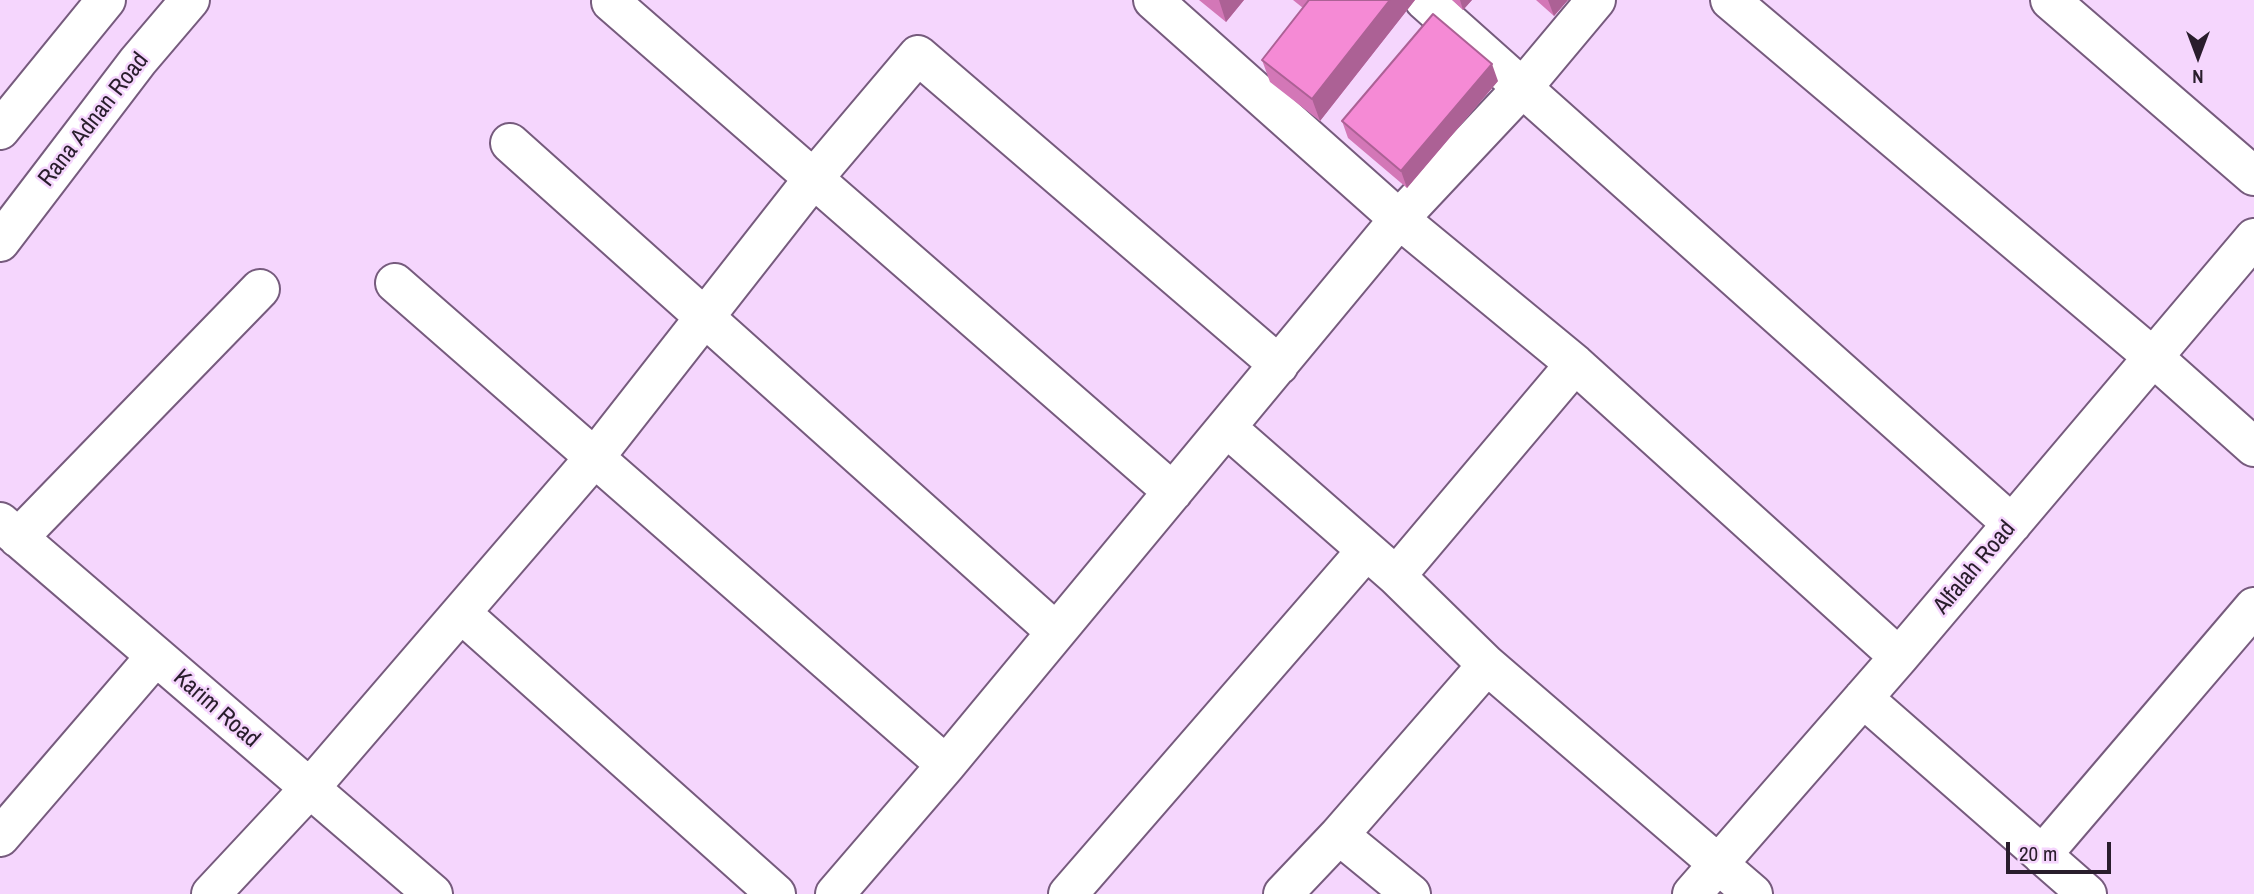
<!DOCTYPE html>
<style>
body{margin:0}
#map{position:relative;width:2254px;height:894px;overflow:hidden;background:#f5d6fd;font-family:"Archivo Narrow",sans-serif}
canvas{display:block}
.north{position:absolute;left:2163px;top:21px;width:70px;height:70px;-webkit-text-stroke:5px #f5d6fd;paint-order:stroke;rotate:180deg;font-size:19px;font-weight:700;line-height:28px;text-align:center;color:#291d2c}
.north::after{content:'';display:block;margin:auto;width:24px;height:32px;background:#291d2c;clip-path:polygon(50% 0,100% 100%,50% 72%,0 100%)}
.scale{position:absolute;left:2006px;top:842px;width:105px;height:32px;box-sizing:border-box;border:4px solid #291d2c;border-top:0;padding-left:9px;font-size:21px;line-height:24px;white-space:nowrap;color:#291d2c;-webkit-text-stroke:5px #f5d6fd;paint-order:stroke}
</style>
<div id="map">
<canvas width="2254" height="894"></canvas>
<div class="north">N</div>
<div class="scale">20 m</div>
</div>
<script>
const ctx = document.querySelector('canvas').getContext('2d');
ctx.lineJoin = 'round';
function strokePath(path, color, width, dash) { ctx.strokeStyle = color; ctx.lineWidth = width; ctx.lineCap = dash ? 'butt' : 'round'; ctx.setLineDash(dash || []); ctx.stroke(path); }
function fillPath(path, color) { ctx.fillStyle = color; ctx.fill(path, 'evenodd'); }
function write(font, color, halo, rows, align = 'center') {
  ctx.font = font + ' "Archivo Narrow",sans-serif'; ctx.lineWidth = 5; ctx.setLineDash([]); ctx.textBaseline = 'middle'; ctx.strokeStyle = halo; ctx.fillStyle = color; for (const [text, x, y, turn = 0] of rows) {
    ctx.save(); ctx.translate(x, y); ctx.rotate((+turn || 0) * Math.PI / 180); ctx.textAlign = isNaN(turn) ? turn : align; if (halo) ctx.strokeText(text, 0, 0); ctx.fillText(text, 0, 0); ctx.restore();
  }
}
const minor = new Path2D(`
 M1153,0L1399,219L1575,364L1899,657
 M1424,0L2012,524
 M1730,0L2153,357L2254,447
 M2050,0L2254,176
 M611,2L1173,492
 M0,130L106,0
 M510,143L1056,632
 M0,242L138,61L190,0
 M395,283L946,765
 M1227,428L1396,576L1487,665L1753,894
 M0,522L433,894
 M18,538L260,289
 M1396,576L1575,364
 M461,613L776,894
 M1863,698L2087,894
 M1339,835L1487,665
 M0,837L155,657
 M2042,855L2254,607
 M211,894L309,789L595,457L813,179L918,55L1279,365
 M835,894L946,765L1399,219L1524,86L1596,0
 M1068,894L1365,552
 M1283,894L1339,835L1411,894
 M1692,894L1899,657L2254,238`);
strokePath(minor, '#765b7d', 42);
strokePath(minor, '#fff', 38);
fillPath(new Path2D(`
 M1199,0H1244L1226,22Z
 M1293,0H1415L1320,121L1270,82L1262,60L1303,8Z
 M1452,0H1472L1463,10Z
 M1536,0H1568L1554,16Z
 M1498,81L1407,188L1348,138L1342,121Z`), '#d377b7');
fillPath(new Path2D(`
 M1219,0H1244L1226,22Z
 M1390,0H1415L1320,121L1312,99Z
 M1460,0H1472L1463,10Z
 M1548,0H1568L1554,16Z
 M1492,64L1498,81L1407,188L1401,171Z`), '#ac6195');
const building = new Path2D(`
 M1309,0H1390L1312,99L1262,60Z
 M1433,14L1492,64L1401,171L1342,121Z`);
fillPath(building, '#f58ad5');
strokePath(building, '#ac6195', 2);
write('24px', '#291d2c', '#f5d6fd', [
 ["Rana Adnan Road",94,120,-52],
 ["Alfalah Road",1975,568,-50],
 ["Karim Road",216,709,41]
]);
</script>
